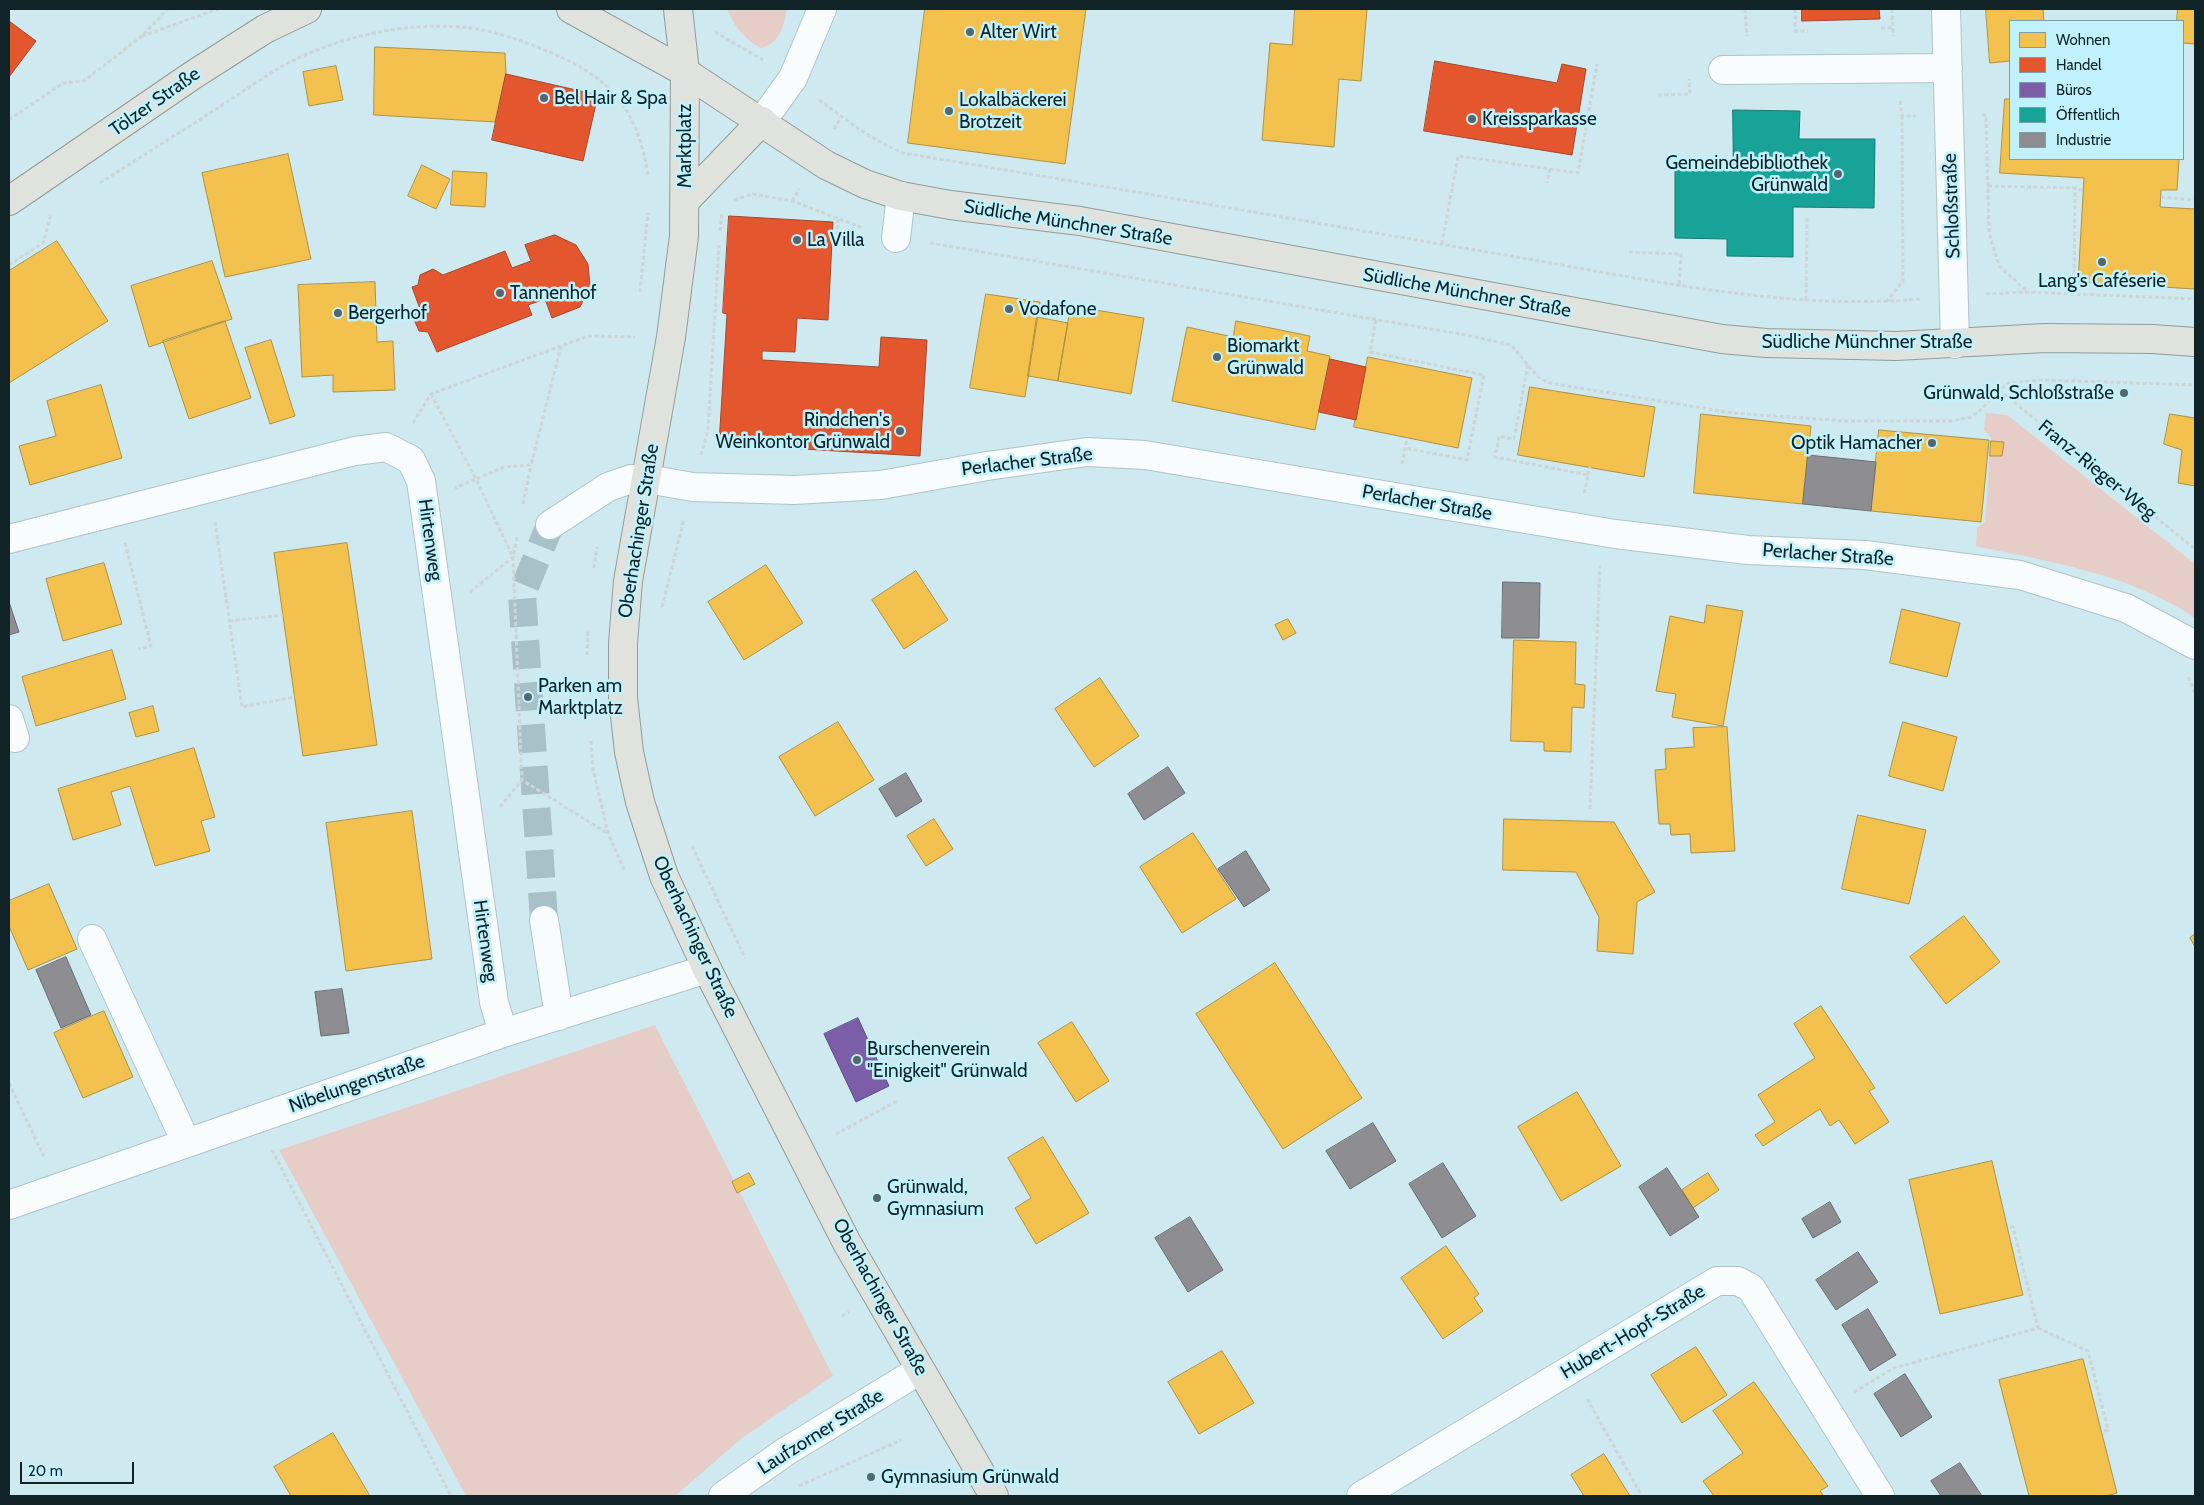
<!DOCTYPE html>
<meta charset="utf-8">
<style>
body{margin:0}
#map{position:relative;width:2204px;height:1505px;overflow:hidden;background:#cee9f0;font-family:Cabin,sans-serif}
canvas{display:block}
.frame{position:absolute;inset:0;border:10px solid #102327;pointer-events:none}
.legend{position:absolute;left:2009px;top:20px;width:175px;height:140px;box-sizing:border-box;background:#c1f1fd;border:1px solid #7a9fa7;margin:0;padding:6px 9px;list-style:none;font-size:15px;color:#102327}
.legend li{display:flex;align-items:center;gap:10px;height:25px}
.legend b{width:25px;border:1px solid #7a9fa7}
.scale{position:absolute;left:20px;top:1462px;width:114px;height:22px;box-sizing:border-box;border:2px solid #102327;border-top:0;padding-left:6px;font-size:15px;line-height:18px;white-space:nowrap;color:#102327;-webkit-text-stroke:4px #c1f1fd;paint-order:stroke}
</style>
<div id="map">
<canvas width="2204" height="1505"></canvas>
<div class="frame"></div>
<ul class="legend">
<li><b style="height:14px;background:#f2c14e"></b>Wohnen</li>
<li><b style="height:14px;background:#e4572e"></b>Handel</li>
<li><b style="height:14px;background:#7b5ea7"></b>Büros</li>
<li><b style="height:14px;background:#17a398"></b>Öffentlich</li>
<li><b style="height:14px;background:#8d8d92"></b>Industrie</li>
</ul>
<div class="scale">20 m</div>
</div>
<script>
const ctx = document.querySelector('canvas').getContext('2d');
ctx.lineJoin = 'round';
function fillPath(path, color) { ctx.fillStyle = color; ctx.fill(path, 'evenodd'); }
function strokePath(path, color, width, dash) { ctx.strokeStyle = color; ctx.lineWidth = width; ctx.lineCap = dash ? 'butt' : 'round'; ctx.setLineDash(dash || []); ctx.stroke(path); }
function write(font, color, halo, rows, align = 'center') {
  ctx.font = font + ' Cabin,sans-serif'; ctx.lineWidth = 5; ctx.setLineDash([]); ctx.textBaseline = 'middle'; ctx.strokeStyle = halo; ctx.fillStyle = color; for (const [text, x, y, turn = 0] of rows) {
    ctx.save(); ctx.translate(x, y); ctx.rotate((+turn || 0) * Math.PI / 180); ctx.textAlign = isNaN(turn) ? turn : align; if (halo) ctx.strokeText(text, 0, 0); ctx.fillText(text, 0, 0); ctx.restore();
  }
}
fillPath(new Path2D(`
 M727,9H787C783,27 781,42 761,48C743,38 735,27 727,9Z
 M1986,413L2007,415L2195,564V618C2130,574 2051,562 1976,546L1977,528L1985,522L1991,437L1984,430Z
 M655,1025L833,1376L742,1438L675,1496H466L279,1150Z`), '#e6cdc7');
const homes = new Path2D(`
 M925,9H1086L1065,164L908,143Z
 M1295,9H1367L1361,81L1339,79L1334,147L1262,140L1270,43L1292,45Z
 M1986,9H2043L2044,21H2010V61L1990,63Z
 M2178,9H2195V44L2183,43V21H2177Z
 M375,47L505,53L506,74L495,122L374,115Z
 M336,66L343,100L309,106L303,72Z
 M2005,99H2010V159H2179L2177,190H2161L2160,207L2195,209V289L2078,282L2084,178L2000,173Z
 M288,154L311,259L225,277L202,173Z
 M422,165L450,179L436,209L408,196Z
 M453,171L487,173L485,207L451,205Z
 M57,241L108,321L9,383V271Z
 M212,261L232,319L149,347L131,286Z
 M375,282L377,342L393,341L395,390L333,392V375L302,377L298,285Z
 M986,294L1040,302L1025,397L970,388Z
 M1071,306L1144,318L1131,394L1058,381Z
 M1037,317L1068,323L1058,381L1028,376Z
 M225,321L251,398L189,419L163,341Z
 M1236,321L1310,336L1307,351L1330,356L1315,430L1172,401L1187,327L1233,337Z
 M271,340L295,416L270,424L245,348Z
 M1368,357L1472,378L1458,448L1354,427Z
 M101,385L122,458L30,485L19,446L56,436L47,401Z
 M1530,387L1655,407L1644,477L1518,455Z
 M1701,414L1811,426L1803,504L1694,493Z
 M2170,414L2195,418V486L2178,483L2182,450L2164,444Z
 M1879,430L1989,440L1981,522L1871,511Z
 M1991,441L2004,442L2002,456H1990Z
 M347,543L377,745L303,756L274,553Z
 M104,563L122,624L63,641L46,579Z
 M766,565L803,623L744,660L708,602Z
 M916,571L948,620L904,649L872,600Z
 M1707,605L1743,611L1723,726L1672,717L1676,694L1656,691L1670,616L1704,623Z
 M1902,609L1960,623L1947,677L1890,663Z
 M1288,619L1296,633L1283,640L1275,625Z
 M1514,640L1576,642L1575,684L1585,685L1584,708L1572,707L1571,752L1544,751V742L1511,741Z
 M112,650L126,699L36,726L22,677Z
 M1100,678L1139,736L1094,767L1055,709Z
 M153,706L159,731L136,737L129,713Z
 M838,722L874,780L815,816L779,757Z
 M1903,722L1957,737L1943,791L1889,776Z
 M1727,727L1735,851L1691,853L1690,834L1671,835L1670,824H1659L1655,770L1666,769L1665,749L1694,747L1693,728Z
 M194,748L215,817L201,821L210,851L155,866L130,786L111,792L121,825L73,840L58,789Z
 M412,811L432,959L346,971L326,823Z
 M1858,815L1926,830L1909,904L1842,889Z
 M934,819L953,849L926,866L907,836Z
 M1504,819L1614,822L1655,892L1637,902L1633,954L1597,951L1599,917L1576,872L1503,870Z
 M1193,833L1236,899L1182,933L1140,867Z
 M49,884L77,949L28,970L9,926V901Z
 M1964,916L2000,962L1946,1004L1910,957Z
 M2195,934V947L2190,938Z
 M1275,963L1362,1098L1283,1149L1196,1014Z
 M1821,1006L1875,1088L1869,1091L1889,1122L1855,1144L1839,1120L1830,1126L1820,1109L1763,1146L1755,1135L1775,1122L1758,1095L1815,1058L1794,1024Z
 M104,1011L133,1077L83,1098L54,1033Z
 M1072,1022L1109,1081L1076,1102L1038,1043Z
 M1577,1092L1621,1166L1561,1201L1518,1127Z
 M1043,1137L1089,1213L1036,1244L1015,1208L1031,1198L1008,1158Z
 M1992,1161L2023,1295L1940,1314L1909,1180Z
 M749,1173L755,1184L737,1193L732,1182Z
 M1708,1173L1719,1190L1693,1208L1682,1190Z
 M1446,1246L1479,1294L1474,1298L1483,1311L1443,1339L1401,1278Z
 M1696,1347L1727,1395L1682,1423L1651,1375Z
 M1222,1351L1254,1403L1199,1434L1168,1382Z
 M2083,1359L2117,1493L2105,1496H2029L1999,1380Z
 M1754,1382L1828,1486L1820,1491L1824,1496H1714L1703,1481L1743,1453L1713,1411Z
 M333,1433L370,1496H291L274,1467Z
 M1604,1454L1630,1496H1584L1571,1475Z`);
fillPath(homes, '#f2c14e');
strokePath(homes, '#ae9242', 1);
const shops = new Path2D(`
 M1802,9H1879L1880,19L1802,21Z
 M9,21L36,41L9,77Z
 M1435,61L1557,83L1562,64L1586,69L1572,155L1424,131Z
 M506,74L598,95L583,161L492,140Z
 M729,216L833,222L828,320L797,318L795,352L762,351V360L879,367L881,337L927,340L920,456L719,444L727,314L723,313Z
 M555,235L576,245L588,264L590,286L580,307L552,318L545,299L528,305L532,315L437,352L428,332L419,331L413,317L420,309L412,287L418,285L420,275L433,269L443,275L505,251L512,268L531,261L525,245Z
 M1330,359L1366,367L1356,420L1319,412Z`);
fillPath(shops, '#e4572e');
strokePath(shops, '#a4472c', 1);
const offices = new Path2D(`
 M858,1018L889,1086L856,1102L824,1034Z`);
fillPath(offices, '#7b5ea7');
strokePath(offices, '#5b4c81', 1);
const public = new Path2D(`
 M1733,110L1800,111L1799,139H1875L1874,208L1793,207V257L1727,256V239L1675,238V165L1733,166Z`);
fillPath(public, '#17a398');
strokePath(public, '#157d76', 1);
const industry = new Path2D(`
 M1808,455L1876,462L1871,511L1803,504Z
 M1503,582L1540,583L1539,638H1502Z
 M9,602L19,632L9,635Z
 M1168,767L1185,793L1144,820L1128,794Z
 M906,773L922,801L896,817L879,789Z
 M1246,851L1270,890L1244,907L1218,869Z
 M66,957L91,1015L61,1028L36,970Z
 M342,989L349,1033L321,1036L315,992Z
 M1373,1123L1396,1161L1350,1189L1326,1151Z
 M1443,1163L1476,1216L1442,1238L1409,1184Z
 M1667,1168L1699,1217L1670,1236L1639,1187Z
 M1830,1202L1841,1222L1813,1238L1802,1219Z
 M1190,1217L1223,1270L1188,1292L1155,1238Z
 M1858,1252L1878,1282L1836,1310L1816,1280Z
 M1868,1309L1896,1355L1870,1371L1842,1325Z
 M1905,1374L1932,1417L1901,1437L1874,1394Z
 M1960,1463L1982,1496H1941L1931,1481Z`);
fillPath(industry, '#8d8d92');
strokePath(industry, '#686d72', 1);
strokePath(new Path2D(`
 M544,920L522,594L550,525`), '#a8c1c8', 28, [28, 14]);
const minor = new Path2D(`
 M1946,9L1955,344
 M1723,70L1948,68
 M762,121L793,78L822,9
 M896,238L901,196
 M550,525L608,487L631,479H647L693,487L794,490L881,485L987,466L1087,452L1145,455L1615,534L1748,550L1865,555L2020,575L2126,608L2195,645
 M9,539L355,451L386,447L411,460L421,481L494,1002L503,1033
 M9,719L15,738
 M544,920L559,1016
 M92,939L186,1142
 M9,1205L503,1033L707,969
 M723,1496L785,1452L920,1370
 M1361,1496L1717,1281H1738L1751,1288L1880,1496`);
const major = new Path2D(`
 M571,9L685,72L826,165L865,184L901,196L950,205L1080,221L1722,339L1766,343L1896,346L2045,338L2152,339L2195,342
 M678,9L685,72L684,236L671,337L628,581L623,643V698L629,752L640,802L664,876L707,969L847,1243L994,1496
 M686,200L762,121
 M9,201L193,75L265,29L307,9`);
strokePath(minor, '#afc4c9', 30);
strokePath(major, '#929d97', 30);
strokePath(new Path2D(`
 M1745,9L1747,36
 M1795,9L1796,23
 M1892,9L1893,36
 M1795,23L1796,35
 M1881,28H1893
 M1796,29V31H1808
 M715,32L763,60
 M142,36L218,9
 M1658,95L1690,94L1689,79
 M819,100C846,120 872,140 903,153C1104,186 1304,221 1505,255C1640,278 1783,311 1920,299
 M1900,101L1902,116H1916
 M1982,115H1986L1989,232L1999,266L2028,292
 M9,120L63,83L84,81L142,36L168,9
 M834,129L841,117
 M1550,169L1578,173L1597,64
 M100,183C139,158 179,133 218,108C241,93 264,76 288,63C343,35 410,21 471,28C498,32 526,42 550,52C612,79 637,108 648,175
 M1988,186L2075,188L2084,191
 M2161,197L2195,200
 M734,200L753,194L792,201L863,228
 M792,201L799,189
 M720,231L722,212
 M837,242L838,219
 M930,243L1466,335L1511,345L1538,377L1549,383L1733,413L1845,421H1952L1971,417L1983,408L1999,390L2009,383L2044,380L2195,385
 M1442,244L1458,156L1550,169L1547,183
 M1629,252L1681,254L1679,286
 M9,265L43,243L51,215
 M640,292L648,213
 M1986,294L2028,292L2195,299
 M2074,294L2075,188
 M1806,300L1807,216
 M1886,302L1903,281L1902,116
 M1376,320L1370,352L1484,375L1467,460L1405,448
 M561,346L531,465L504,467L476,479L513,557L522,780L607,833
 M1528,365L1514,439L1499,436L1495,457L1588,475L1584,495
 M1999,390L2195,549
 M431,394L476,479L455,488
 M413,423L431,394L588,336L635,337
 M701,455L708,430L719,245
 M1402,464L1407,438
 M1588,475L1590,467
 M523,504L531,465
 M215,522L242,707L295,697
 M125,543L151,646L138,649
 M594,568L597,547
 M470,592L513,557L517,537
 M662,607L684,519
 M229,621L283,615
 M587,655L588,629
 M2188,677L2195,693
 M591,741L593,770L608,833L625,872
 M500,807L522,780
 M1590,809L1600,564
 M692,846L745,958
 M9,1083L44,1157
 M836,1134L899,1100
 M272,1150L451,1496
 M842,1316L849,1312
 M2038,1328L2088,1351L2108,1430L2102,1432
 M1854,1392L1894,1368L2038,1328L2013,1227L2008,1228
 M1587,1399L1642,1496
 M799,1486L901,1440`), '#ced5d7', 3, [4, 2.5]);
strokePath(minor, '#f8fcfd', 28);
strokePath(major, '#e0e2dd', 28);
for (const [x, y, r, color] of [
 [970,32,5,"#52686d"],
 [544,98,5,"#52686d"],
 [949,111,5,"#52686d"],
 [1472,119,5,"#52686d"],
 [1838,174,5,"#52686d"],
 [797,240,5,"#52686d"],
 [2102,262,5,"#52686d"],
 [500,293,5,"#52686d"],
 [1009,309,5,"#52686d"],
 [338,313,5,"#52686d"],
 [1217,357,5,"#52686d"],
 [2124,393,5,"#52686d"],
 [900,431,5,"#52686d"],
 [1932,443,5,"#52686d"],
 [528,697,5,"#52686d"],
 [857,1060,5,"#52686d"],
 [877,1198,5,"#52686d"],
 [871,1477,5,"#52686d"]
]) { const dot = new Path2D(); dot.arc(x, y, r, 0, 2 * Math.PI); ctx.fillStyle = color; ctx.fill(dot); strokePath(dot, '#c1f1fd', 2); }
write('19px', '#102327', '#c1f1fd', [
 ["Alter Wirt",980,32],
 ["Bel Hair & Spa",554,98],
 ["Lokalbäckerei",959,100],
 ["Brotzeit",959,122],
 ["Kreissparkasse",1482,119],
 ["Gemeindebibliothek",1828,163,"right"],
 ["Grünwald",1828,185,"right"],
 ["La Villa",807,240],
 ["Lang's Caféserie",2102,281,"center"],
 ["Tannenhof",510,293],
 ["Vodafone",1019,309],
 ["Bergerhof",348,313],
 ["Biomarkt",1227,346],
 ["Grünwald",1227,368],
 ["Grünwald, Schloßstraße",2114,393,"right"],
 ["Rindchen's",890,420,"right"],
 ["Weinkontor Grünwald",890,442,"right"],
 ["Optik Hamacher",1922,443,"right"],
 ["Parken am",538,686],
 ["Marktplatz",538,708],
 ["Burschenverein",867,1049],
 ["\"Einigkeit\" Grünwald",867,1071],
 ["Grünwald,",887,1187],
 ["Gymnasium",887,1209],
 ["Gymnasium Grünwald",881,1477]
], 'left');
write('19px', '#102327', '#c1f1fd', [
 ["Tölzer Straße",155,102,-35],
 ["Marktplatz",685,146,-90],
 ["Schloßstraße",1952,206,-92],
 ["Südliche Münchner Straße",1068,223,9],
 ["Südliche Münchner Straße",1467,293,10],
 ["Südliche Münchner Straße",1867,342],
 ["Perlacher Straße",1027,462,-7],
 ["Franz-Rieger-Weg",2097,470,39],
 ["Perlacher Straße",1427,503,10],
 ["Oberhachinger Straße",639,531,-81],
 ["Hirtenweg",430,540,82],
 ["Perlacher Straße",1828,555,4],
 ["Oberhachinger Straße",695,937,65],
 ["Hirtenweg",485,941,82],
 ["Nibelungenstraße",357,1084,-19],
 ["Oberhachinger Straße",880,1297,61],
 ["Hubert-Hopf-Straße",1633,1332,-31],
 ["Laufzorner Straße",821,1432,-32]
]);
</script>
